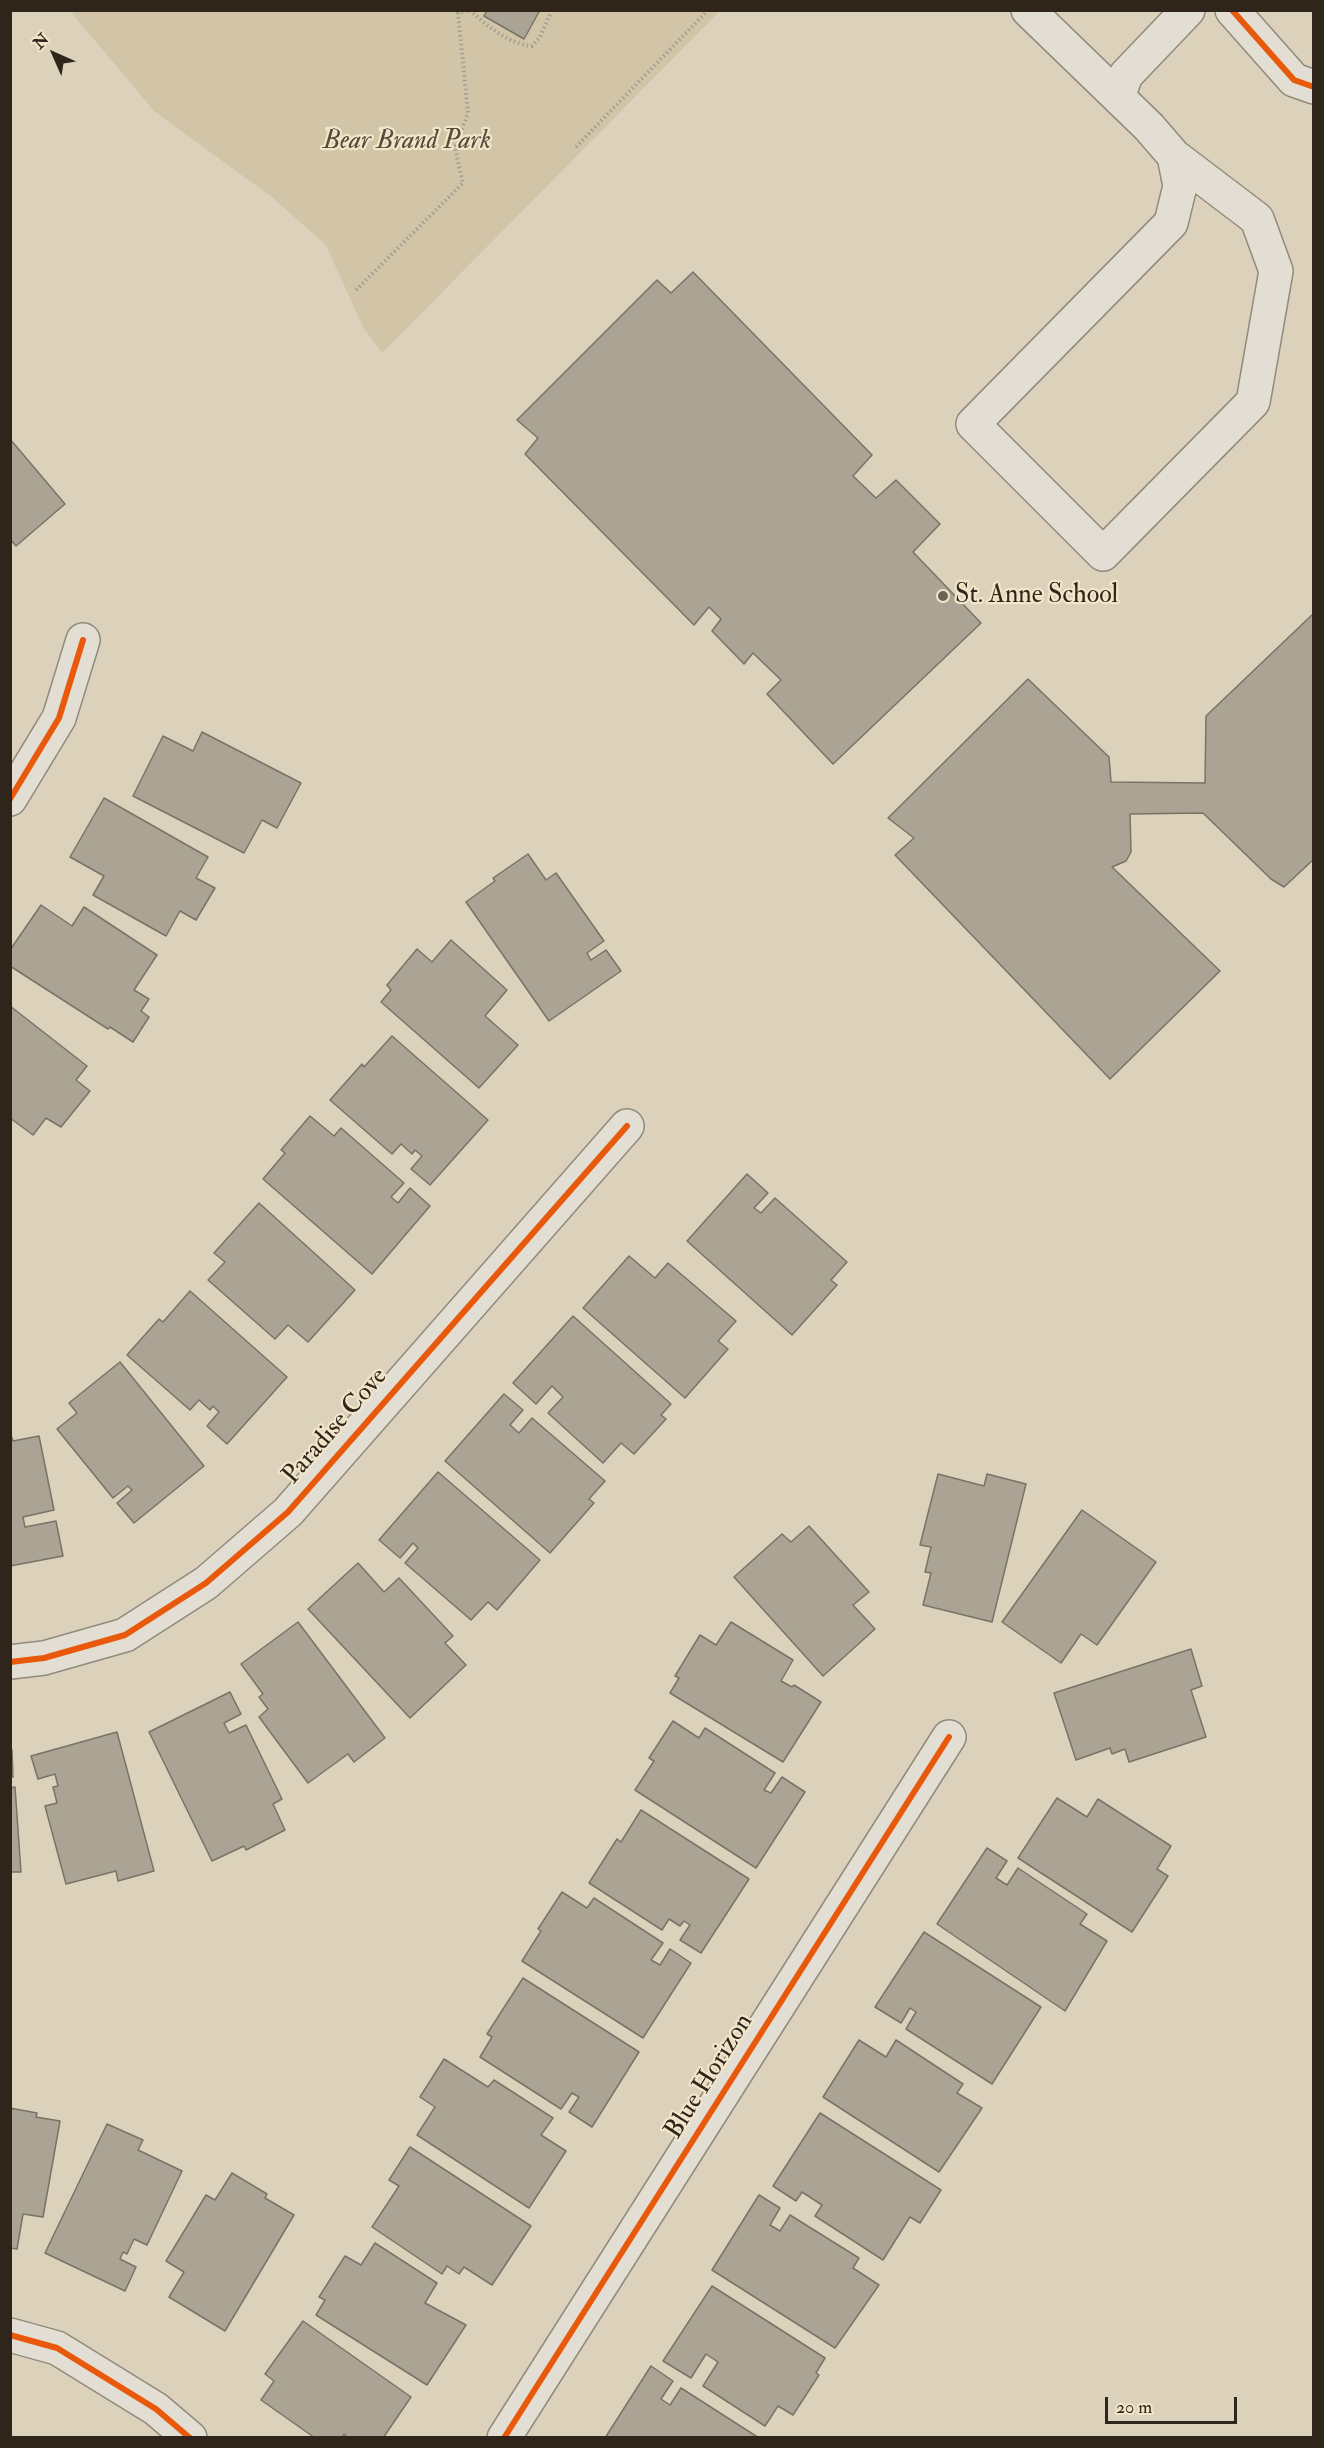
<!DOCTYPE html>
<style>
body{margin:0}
#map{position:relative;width:1324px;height:2448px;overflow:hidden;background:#dcd2bb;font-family:"IM FELL Double Pica",serif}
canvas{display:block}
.frame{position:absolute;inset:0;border:12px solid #2f251a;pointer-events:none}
.north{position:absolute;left:24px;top:24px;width:60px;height:60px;-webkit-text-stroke:4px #f1e5ca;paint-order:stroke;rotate:315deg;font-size:16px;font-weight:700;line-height:24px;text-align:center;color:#2f251a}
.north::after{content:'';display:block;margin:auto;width:21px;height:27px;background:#2f251a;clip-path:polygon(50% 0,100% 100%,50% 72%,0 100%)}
.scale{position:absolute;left:1105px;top:2397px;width:132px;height:27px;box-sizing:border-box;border:3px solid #2f251a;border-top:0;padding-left:8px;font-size:18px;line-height:21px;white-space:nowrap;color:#2f251a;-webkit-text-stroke:4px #f1e5ca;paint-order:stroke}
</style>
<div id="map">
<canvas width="1324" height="2448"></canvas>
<div class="frame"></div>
<div class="north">N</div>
<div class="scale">20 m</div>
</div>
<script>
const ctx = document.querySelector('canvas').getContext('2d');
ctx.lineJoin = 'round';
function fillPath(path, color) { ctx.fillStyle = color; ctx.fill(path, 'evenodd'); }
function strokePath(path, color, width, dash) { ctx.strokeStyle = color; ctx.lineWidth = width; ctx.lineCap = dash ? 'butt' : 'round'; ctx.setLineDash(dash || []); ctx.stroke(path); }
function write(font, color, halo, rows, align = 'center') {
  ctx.font = font + ' "IM FELL Double Pica",serif'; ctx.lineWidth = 4.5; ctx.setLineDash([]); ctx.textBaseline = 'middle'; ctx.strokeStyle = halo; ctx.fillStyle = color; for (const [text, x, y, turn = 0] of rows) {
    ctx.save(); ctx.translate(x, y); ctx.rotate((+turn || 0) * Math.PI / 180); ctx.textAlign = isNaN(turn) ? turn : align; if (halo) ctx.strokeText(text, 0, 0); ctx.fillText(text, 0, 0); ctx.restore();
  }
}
fillPath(new Path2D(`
 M70,11H720L382,353L363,327L326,245L273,198L154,111Z`), '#d2c4a6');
const building = new Path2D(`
 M487,10H540L524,39L484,16Z
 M693,272L872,455L853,476L876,498L896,480L940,524L913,552L981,623L833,764L767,694L781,680L753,653L744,664L712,631L721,619L709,607L694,625L525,454L538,438L517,420L657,280L671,293Z
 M10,439L65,504L16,546L10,539Z
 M1314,613V859L1284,887L1271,879L1203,813L1130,814L1131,852L1126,861L1112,867L1220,971L1110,1079L895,855L914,838L888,818L1028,679L1109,757L1111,782L1205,783L1206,716Z
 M202,732L301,783L277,828L262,820L244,853L133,796L163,736L193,751Z
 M104,798L208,857L196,878L215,888L196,920L180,911L166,936L93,895L104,876L70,857Z
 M528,854L546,880L556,873L604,941L587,953L591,960L606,950L621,971L549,1021L466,902L495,881L493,878Z
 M41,905L72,926L84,907L157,955L134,990L149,999L141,1011L149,1017L133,1042L110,1027L108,1029L10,966V950Z
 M451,940L507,990L485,1016L518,1045L479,1088L381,1002L391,990L387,985L417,949L432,962Z
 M10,1006L87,1066L76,1080L90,1091L61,1127L46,1118L33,1135L10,1118Z
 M392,1036L488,1120L430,1185L411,1169L422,1156L415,1150L412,1154L401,1144L392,1154L330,1100L362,1064L364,1067Z
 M310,1116L334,1136L341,1128L404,1183L391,1197L398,1203L410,1188L430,1206L372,1274L263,1179L285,1153L281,1150Z
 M747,1174L768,1193L754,1208L761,1213L775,1198L847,1262L831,1280L837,1285L792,1335L687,1241Z
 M259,1203L355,1290L308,1342L288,1325L275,1339L208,1280L225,1262L214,1253Z
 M629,1256L655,1278L668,1263L736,1321L718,1341L728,1349L685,1398L583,1308Z
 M190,1291L287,1377L227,1444L207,1426L219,1412L213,1406L210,1410L199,1400L190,1410L127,1355L159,1319L163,1322Z
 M573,1316L671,1404L661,1415L666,1419L634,1454L621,1443L603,1463L548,1413L563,1397L552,1386L536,1404L513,1383Z
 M120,1362L204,1466L134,1523L117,1503L132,1490L128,1486L113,1498L57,1429L77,1413L69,1403Z
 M504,1394L523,1410L510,1425L519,1433L532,1418L605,1481L589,1499L594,1503L550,1553L445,1461Z
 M10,1432L13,1441L39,1436L54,1510L23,1517L25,1527L56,1521L63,1556L10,1566Z
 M438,1472L540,1560L497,1610L488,1602L471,1620L405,1563L418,1548L413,1543L400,1558L379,1540Z
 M938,1474L984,1486L987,1474L1026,1484L992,1622L923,1605L931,1573L925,1572L931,1547L920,1545Z
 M1082,1510L1156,1562L1097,1645L1081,1634L1061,1663L1002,1622Z
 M809,1526L869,1592L853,1605L875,1629L823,1676L734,1577L782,1534L791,1542Z
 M358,1563L384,1592L399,1578L453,1636L445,1643L466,1665L410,1718L308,1609Z
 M298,1622L385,1738L354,1762L348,1754L308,1783L259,1717L268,1709L259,1697L263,1694L241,1664Z
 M731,1622L793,1660L781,1681L792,1687L794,1685L821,1702L783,1762L670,1693L679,1678L675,1676L700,1635L716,1645Z
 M1191,1649L1202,1686L1191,1690L1206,1737L1129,1762L1125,1749L1112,1754L1110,1748L1076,1760L1054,1693Z
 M230,1692L241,1714L224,1723L229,1733L246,1725L282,1799L273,1804L285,1830L246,1850L244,1846L212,1861L149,1732Z
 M673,1721L699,1738L705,1728L775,1773L764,1790L771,1793L782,1777L805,1792L756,1868L635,1790L654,1761L649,1758Z
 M117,1732L154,1871L118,1881L116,1871L66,1884L45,1806L57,1803L53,1787L58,1786L55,1774L38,1779L31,1756Z
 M10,1750H12L13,1777H10Z
 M15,1787L21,1872H10V1788Z
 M1057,1798L1087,1817L1098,1799L1171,1846L1157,1869L1168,1876L1132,1932L1018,1858Z
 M641,1810L749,1879L701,1953L680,1940L690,1925L684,1921L680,1926L669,1919L662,1930L589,1883L617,1839L621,1842Z
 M987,1848L1007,1861L996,1878L1007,1885L1018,1868L1087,1914L1080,1924L1107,1941L1065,2011L937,1924Z
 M562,1892L587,1908L594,1898L663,1943L651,1960L660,1965L670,1949L691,1963L643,2038L522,1961L541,1931L538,1929Z
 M924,1932L1041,2007L992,2084L906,2029L916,2012L910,2008L901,2023L875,2007Z
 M523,1978L639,2052L592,2127L569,2112L579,2097L572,2093L561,2109L480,2057L492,2037L487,2034Z
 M859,2040L886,2057L896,2040L963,2084L957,2093L982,2108L939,2172L823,2097Z
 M444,2059L488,2087L494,2080L553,2118L541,2135L566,2151L529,2208L417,2135L435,2107L420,2097Z
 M10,2108L37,2113L36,2117L60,2121L43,2217L23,2214L17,2249L10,2248Z
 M820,2113L941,2190L920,2223L910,2217L883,2260L815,2216L822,2205L802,2192L796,2201L773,2186Z
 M107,2124L143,2140L138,2150L182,2171L147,2245L134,2239L127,2254L123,2252L120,2259L136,2267L125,2291L45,2253Z
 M410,2147L531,2226L492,2285L464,2267L459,2274L447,2266L442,2274L372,2227L399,2186L389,2180Z
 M232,2173L267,2194L265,2198L294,2215L225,2331L169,2297L184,2272L166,2261L206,2195L215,2200Z
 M759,2195L780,2208L770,2225L780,2231L790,2215L859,2258L853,2268L879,2285L835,2348L712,2270Z
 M375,2243L437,2283L425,2303L466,2325L427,2385L316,2315L325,2300L319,2297L345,2256L361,2265Z
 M712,2286L825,2358L816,2373L819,2375L793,2415L778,2406L765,2426L703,2386L718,2362L706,2354L691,2378L663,2361Z
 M303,2321L411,2397L383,2438H348L344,2434L342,2438H315L261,2400L274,2381L265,2374Z
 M651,2366L673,2381L661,2399L670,2405L681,2388L759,2438H605Z`);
fillPath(building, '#aba494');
strokePath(building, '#797366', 1.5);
const minor = new Path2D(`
 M1028,10L1149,127L1174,156L1180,186L1171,223L973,424L1103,554L1253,402L1276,271L1257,219L1174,156
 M1232,10L1294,80L1314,87
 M1118,97L1126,75L1188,10
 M10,799L59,718L83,640
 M10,1662L44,1658L125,1635L206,1583L288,1512L627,1126
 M10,2335L57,2348L156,2409L190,2438
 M504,2438L949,1737`);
strokePath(minor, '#918a7c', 36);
strokePath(new Path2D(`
 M576,147L708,10
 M356,290L463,183L455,148L468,113L458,13L470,10C487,26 509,44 532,46L540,37L552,10`), '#a39e95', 4, [1.5, 3]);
strokePath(minor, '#e3ded3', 33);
strokePath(new Path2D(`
 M1232,10L1294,80L1314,87
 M10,799L59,718L83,640
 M10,1662L44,1658L125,1635L206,1583L288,1512L627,1126
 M10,2335L57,2348L156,2409L190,2438
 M504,2438L949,1737`), '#e8590c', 6);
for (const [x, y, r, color] of [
 [943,596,6,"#6c6252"]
]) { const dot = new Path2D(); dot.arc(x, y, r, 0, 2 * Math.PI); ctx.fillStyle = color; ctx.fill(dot); strokePath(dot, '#f1e5ca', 2); }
write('italic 26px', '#564a39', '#f1e5ca', [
 ["Bear Brand Park",407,142]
]);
write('26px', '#2f251a', '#f1e5ca', [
 ["St. Anne School",955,596]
], 'left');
write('26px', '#2f251a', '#f1e5ca', [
 ["Paradise Cove",336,1427,-49],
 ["Blue Horizon",710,2077,-58]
]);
</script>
